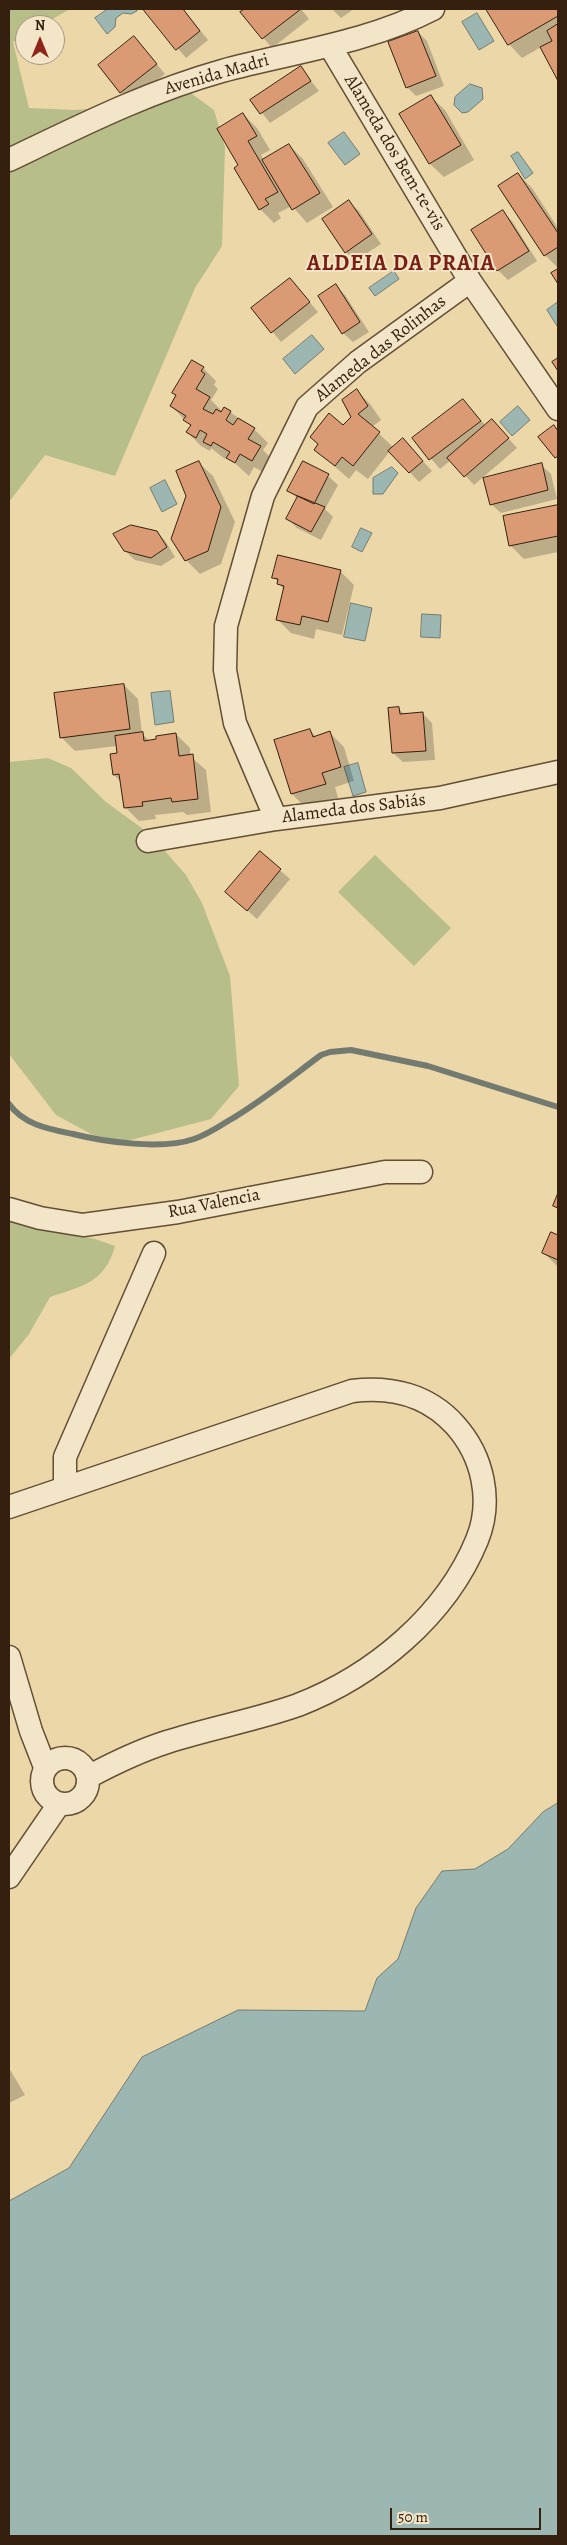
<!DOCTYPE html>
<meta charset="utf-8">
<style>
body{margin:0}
#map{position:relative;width:567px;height:2545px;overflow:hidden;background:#ecd7a9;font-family:Alegreya,serif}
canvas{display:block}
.frame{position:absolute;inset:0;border:10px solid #35200f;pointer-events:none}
.north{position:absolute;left:15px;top:15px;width:50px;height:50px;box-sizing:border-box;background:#f3e5c7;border:1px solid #a7967d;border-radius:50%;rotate:0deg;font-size:14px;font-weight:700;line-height:20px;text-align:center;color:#35200f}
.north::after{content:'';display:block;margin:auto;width:18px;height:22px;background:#8f2418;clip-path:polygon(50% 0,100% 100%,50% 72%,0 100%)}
.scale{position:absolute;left:390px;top:2508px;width:151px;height:22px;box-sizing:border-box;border:2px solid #35200f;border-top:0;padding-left:6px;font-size:15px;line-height:18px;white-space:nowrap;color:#35200f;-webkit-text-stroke:4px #f3e5c7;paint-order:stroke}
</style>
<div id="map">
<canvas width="567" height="2545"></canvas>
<div class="frame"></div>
<div class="north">N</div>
<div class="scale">50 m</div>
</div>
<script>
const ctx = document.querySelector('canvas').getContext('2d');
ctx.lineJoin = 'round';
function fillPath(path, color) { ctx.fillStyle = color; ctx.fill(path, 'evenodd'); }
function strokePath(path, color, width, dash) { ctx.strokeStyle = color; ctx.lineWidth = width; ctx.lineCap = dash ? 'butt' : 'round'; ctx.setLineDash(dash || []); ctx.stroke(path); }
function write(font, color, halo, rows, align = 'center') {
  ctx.font = font + ' Alegreya,serif'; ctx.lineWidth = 4; ctx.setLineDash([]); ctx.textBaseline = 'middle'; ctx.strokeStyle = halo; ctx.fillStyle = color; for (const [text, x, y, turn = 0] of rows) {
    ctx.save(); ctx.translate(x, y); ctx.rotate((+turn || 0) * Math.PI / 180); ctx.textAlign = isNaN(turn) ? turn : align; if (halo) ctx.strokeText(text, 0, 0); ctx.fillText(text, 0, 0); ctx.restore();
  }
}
fillPath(new Path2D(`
 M9,9H70L42,25H25V35L13,42L29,108L75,110L114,107L174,90L192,94L214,110L225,147L222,246L195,288L115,476L45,455L9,502Z
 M48,758L71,768L106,802L150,834L186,875L202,903L230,976L239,1086L211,1119L123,1142L91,1134L56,1115L9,1054V762Z
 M375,855L451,928L414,966L338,892Z
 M9,1220L95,1239L115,1246C105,1283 82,1286 50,1297L29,1334L9,1359Z`), '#b7be89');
const water = new Path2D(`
 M108,9H136L137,11L131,14L123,13L116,18L115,27L107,34L95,18Z
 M477,13L494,41L479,50L462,22Z
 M470,84L482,88L483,99L468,112L462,113L454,105L455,97Z
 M344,132L360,154L345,165L328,143Z
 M518,152L533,173L525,179L511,156Z
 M394,271L399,279L375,296L369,288Z
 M558,302V325L557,326L547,310Z
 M312,335L324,349L295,374L283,359Z
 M518,406L530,420L512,436L500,422Z
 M392,467L398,473L383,494H373V478Z
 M165,480L177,504L162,512L150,488Z
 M361,528L372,533L362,552L352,547Z
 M351,603L372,608L365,641L344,637Z
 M422,614L441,615L440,638L421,637Z
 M170,691L174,722L155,725L151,693Z
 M358,763L366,792L353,796L344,767Z
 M558,1803V2536H9V2201L69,2168L142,2057L238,2010L365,2011L377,1978L398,1959L416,1908L442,1871L475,1869L508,1849L543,1812Z`);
fillPath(water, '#9cb7b2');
strokePath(water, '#737b71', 1);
fillPath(new Path2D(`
 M145,9H183L208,40L186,58Z
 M247,9H301L309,19L272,48L242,13Z
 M332,9H354L341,18Z
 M488,9H558V78L541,47L522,58L509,44Z
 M418,32L427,41L444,86L416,96L407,87Z
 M134,37L165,74L130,101L121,92Z
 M301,68L319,91L270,123L252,100Z
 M431,97L445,110L474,160L444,177L430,164L401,114Z
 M243,114L257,128L270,150L261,155L264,161L289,145L303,159L333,207L307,223L292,206L278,213L281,218L274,223L260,209L240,166Z
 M518,174L532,188L558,228V268L545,255Z
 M349,202L359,211L381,244L355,261L346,252Z
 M503,212L512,221L537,261L508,280L498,270Z
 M290,279L318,312L281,342L253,308Z
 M336,286L345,295L369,332L353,342L343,333Z
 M203,368L216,381L214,385L218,389L211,400L223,412H230L254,429L268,443L263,450L274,461L266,474L254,467L249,476L227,456L225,459L211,448L210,451L201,446L187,432L191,426L171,406L177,396L174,393Z
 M357,391L370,404L381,420L372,427L394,448L412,449L432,471L419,482L390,451L368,479L356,470L349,479L316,450L352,417Z
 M463,400L486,426L501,430L517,448L474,485L451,460L440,469L414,439Z
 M199,463L213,476L235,522L221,564L200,574L186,560Z
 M541,465L551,474L557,499L501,513L491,504Z
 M328,476L338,485L325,509L333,517L321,540L297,528L287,518L298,499L289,490Z
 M558,506V552L524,559L511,546L504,517Z
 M157,532L166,542L175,557L161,566L135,560L125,551Z
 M340,571L354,585L342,635L316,629L314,639L291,633L277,619L284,590L274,577Z
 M124,685L138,699L142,734L150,741L176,734L190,748V756L206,770L211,812L187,815L183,812L155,815L156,819L139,821L125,807L121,782L114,775L112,755L118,754L117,746L75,751L61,737Z
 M399,709L405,715L422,713L432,723L435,760L403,762L393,753Z
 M310,730L316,737L330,733L344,747L354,781L335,787L338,798L306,808L292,794L276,741Z
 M260,853L290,879L257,919L227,892Z
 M552,1234L558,1236V1267L544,1253Z
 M9,2068L25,2095L9,2103Z`), '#0003');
strokePath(new Path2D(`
 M9,1104C24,1125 49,1129 73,1134C105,1142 162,1150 194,1139C206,1135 217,1128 228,1121C261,1102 290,1078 321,1055L330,1052L351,1050L428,1066L558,1107`), '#737b71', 6);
const building = new Path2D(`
 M143,9H183L200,31L176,50Z
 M245,9H301L262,39L240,12Z
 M486,9H558V16L508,45Z
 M558,24V81L540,47L552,41L547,31Z
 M418,31L436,76L406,88L388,42Z
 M134,36L157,64L120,93L98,65Z
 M301,66L311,81L260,114L250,100Z
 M431,95L461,145L429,164L399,114Z
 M243,113L257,136L248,141L278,192L265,199L269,204L259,210L234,168L238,165L217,129Z
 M289,144L320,193L292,210L262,160Z
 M518,173L558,233V247L544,256L498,186Z
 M349,200L372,234L345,253L322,219Z
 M503,210L529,251L497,271L471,230Z
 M558,269V284L551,273Z
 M290,278L310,302L271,333L251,308Z
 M336,284L360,322L342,334L318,296Z
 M558,358V371L552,362Z
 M192,360L204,367L201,371L205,374L196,389L210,397L203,409L213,414L216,409L221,412L224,407L231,411L226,420L233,425L238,418L255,428L248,439L261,446L252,461L240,454L235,463L226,458L230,452L213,442L211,446L203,442L207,434L200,430L196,438L186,432L191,425L183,420L186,416L170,406L176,395L172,393Z
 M357,389L368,406L358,414L380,432L353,466L342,457L335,466L314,450L318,444L310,437L329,413L343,425L351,417L342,400Z
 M463,399L481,421L429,460L412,438Z
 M492,419L509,438L464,477L447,458Z
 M554,425L558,431V456L555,458L538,437Z
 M403,438L423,461L409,473L388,451Z
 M199,461L221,507L208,551L185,561L171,539L186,496L176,471Z
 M303,461L329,474L314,504L287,491Z
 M542,463L548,490L490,505L483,478Z
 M298,496L325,507L311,532L286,519Z
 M558,505V536L509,546L503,516Z
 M131,525L157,531L167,547L151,558L124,551L113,534Z
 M278,555L341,570L328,622L302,616L300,625L276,620L284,586L277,584L278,579L272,578Z
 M124,684L130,729L60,738L54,693Z
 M399,707L400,714L423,712L426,751L392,753L388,708Z
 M310,729L313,737L330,731L341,767L322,773L326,784L291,794L274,740Z
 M143,732L144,741L156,739V736L176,733L179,756L193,754L198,799L172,802L171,798L142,802L143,806L124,808L119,774L113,775L110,754L117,753L115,736Z
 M260,851L281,869L247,911L225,892Z
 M558,1193V1208L553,1206Z
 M551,1232L558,1235V1260L542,1253Z`);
fillPath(building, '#d99a74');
strokePath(building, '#35200f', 1);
const minor = new Path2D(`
 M330,46L470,281L558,409
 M9,160C78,127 147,92 222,71C292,52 367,43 433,9
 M276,819L235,723L225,670L226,626L263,496L307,407L358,362L470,281
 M148,841L276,819L440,798L558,772
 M9,1209L40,1218L83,1225L178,1212L385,1172H421
 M65,1487V1457L154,1253
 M9,1507L352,1391C391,1386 428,1395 455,1425C483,1456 493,1501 477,1540C446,1616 373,1676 298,1705C256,1720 210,1728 167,1742C139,1751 114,1763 88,1777
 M9,1657L31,1731L45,1767
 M42 1781a23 23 0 1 1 46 0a23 23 0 1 1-46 0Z
 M9,1877L59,1804`);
strokePath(minor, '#634e36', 25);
strokePath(minor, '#f3e5c7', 22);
write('18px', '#35200f', '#f3e5c7', [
 ["Avenida Madri",217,75,-16],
 ["Alameda dos Bem-te-vis",394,153,59],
 ["Alameda das Rolinhas",381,349,-38],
 ["Alameda dos Sabiás",354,809,-7],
 ["Rua Valencia",214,1204,-11]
]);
ctx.letterSpacing = '1px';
write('bold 22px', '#7a1f14', '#f3e5c7', [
 ["ALDEIA DA PRAIA",401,265]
]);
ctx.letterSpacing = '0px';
</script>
